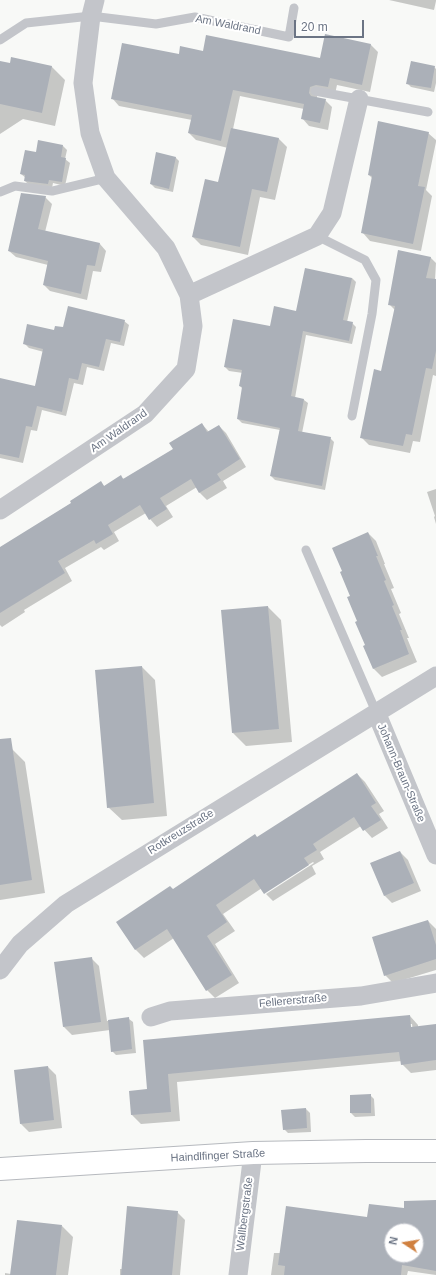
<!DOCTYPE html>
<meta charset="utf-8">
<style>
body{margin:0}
#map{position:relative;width:436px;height:1275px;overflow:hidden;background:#f8f9f7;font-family:Arial,sans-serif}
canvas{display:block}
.north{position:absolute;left:384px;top:1223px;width:40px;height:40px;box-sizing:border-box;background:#fff;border:1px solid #c4c7ce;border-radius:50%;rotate:282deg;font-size:11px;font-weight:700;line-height:16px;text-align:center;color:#6b7484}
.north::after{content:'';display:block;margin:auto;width:14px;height:18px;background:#d0803f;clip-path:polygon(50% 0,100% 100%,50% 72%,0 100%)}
.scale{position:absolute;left:294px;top:20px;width:70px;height:18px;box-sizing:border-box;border:2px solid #6b7484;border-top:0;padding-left:5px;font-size:12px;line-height:14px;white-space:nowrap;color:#6b7484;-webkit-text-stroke:3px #fff;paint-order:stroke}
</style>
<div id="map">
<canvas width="436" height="1275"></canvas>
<div class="north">N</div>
<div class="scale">20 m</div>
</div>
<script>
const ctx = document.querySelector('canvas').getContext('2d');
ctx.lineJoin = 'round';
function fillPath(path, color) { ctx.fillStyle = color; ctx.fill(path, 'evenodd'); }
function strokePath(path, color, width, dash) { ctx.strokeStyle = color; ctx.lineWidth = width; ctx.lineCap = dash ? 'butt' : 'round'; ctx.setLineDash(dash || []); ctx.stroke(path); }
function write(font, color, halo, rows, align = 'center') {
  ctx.font = font + ' Arial,sans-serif'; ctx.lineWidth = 4; ctx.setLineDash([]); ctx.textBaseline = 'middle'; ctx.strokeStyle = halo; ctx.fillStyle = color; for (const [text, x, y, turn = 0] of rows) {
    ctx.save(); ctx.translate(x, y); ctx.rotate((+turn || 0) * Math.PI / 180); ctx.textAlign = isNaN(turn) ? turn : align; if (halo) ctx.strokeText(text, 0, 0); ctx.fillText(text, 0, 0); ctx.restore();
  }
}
fillPath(new Path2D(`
 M389,0H436V1L434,10Z
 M326,35L371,45L378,52L370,92L337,85L335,94L317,95V98L325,100L332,107L328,130L309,126L302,118L304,109L240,96L233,129L279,139L287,147L275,200L260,197L248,255L201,245L193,237L219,183L228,148L196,140L189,133L192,120L119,106L112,98L179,55L204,52L321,59Z
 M0,62L10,64L51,66L65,80L55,126L23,119L0,134Z
 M434,67L436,69V83L434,92L411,87L407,83Z
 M428,133L436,140V142L426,190L432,196L421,251L370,241L363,233L373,179L369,175Z
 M63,146L67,150L65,159L70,163L65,186L53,183L52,188L29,185L25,181L26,178L21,174L37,154Z
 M175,157L179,161L173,192L155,188L151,184Z
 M45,197L52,204L45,232L100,244L106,251L101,272L93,271L87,300L50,291L44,285L48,265L16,257L9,251Z
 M430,257L436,263L435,280H436V376L433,375L420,442L413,441L410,453L369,445L361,437L382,372L395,310L389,304Z
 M352,278L356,282L347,322L352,323L356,327L352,344L306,335L295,398L304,400L308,403L302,433L330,438L334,442L325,490L275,480L271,476L280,430L242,423L238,419L243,389L240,386L243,373L229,371L225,367L271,327Z
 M124,321L129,325L124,346L111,343L104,371L87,367L83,385L74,383L66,416L42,410L37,431L31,430L23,463L0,458V379L35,387L44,352L29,348L24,343L64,329Z
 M202,424L209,432L219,426L226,433L246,467L223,481L227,488L207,500L200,493L197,487L166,506L173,517L157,527L150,519L146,513L114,532L119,541L104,550L101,547L65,568L72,581L24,610L25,612L2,627L0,625V548L72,503L101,483L105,487L121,477L124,479L174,449Z
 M436,489V524L434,517L435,516L427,492Z
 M368,533L376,541L385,564H384L394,588L391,589L401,613L399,614L409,638H407L417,662L382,677L374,669L343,571Z
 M268,607L281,620L292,742L246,746L233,733Z
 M142,667L155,680L167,816L122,820L108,807Z
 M12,749L25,762L45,893L0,900V751Z
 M357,774L365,782L384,811L379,814L388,828L372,838L361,826L320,852L324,859L312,866L316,874L273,901L266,894L314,863L313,862L265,892V893L262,888L223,914L235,931L215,944L239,983L215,998L207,990L174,938L144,958L136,950L118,922L173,890L258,838Z
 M400,852L408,860L421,891L392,903L384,895Z
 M428,921L436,929V970L393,983L385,975Z
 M91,958L99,966L107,1021L129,1019L133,1022L136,1053L116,1055L112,1051L110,1030L72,1035L64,1027L55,963Z
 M410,1016L418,1025V1027L436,1025V1072V1070L411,1073L402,1064V1061L177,1082L180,1121L141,1124L132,1115L131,1092L148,1090L144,1041ZM410,1024H412L413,1032H411Z
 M48,1067L56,1075L62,1128L29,1132L21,1124Z
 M370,1095L374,1099L375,1116L355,1117L351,1113Z
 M306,1109L310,1113L311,1132L288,1133L284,1129Z
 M436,1201V1275L408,1271L407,1275H271L274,1253H281L368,1218ZM392,1231H416V1255H392Z
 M177,1212L185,1220L180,1275H120V1269H122Z
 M62,1226L73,1237L68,1275H5V1273L11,1274Z`), '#0003');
fillPath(new Path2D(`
 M325,34L371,44L362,85L330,78L328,87L316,85L310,87L309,93L311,96L326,99L320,123L301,119L304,104L233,90L221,141L188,133L192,115L111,99L122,43L179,54L180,46L203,51L206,35L320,58Z
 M11,57L52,66L42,113L0,104V61L10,63Z
 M411,61L435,66L431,88L406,84Z
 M378,121L429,132L418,186L425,187L413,244L361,233L372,176L368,175Z
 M231,128L279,138L267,192L252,189L240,247L192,237L205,179L218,182Z
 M38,140L63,145L61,157L66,158L62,182L49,180L48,184L24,181L25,175L20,174L25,150L36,152Z
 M156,152L176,157L169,189L150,184Z
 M21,193L46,196L38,229L100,243L95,266L87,265L81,294L43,285L48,261L8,251Z
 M398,250L431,257L426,278L436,279V351L432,369L426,368L412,435L406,434L403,446L360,438L374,369L381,371L395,306L388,305Z
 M305,268L352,278L343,320L353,322L349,341L303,331L291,396L304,399L298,431L331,437L322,486L270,476L280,428L237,419L242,387L239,386L242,370L224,367L233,319L270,326L274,306L296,311Z
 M68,306L125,320L120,342L106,339L99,367L82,363L78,380L69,378L62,412L37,406L32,427L26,426L19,458L0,454V378L35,386L43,349L23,344L27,324L54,330L55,326L63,327Z
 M202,423L207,432L219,425L240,459L217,474L221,480L199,493L191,479L160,498L167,509L149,520L140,505L108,525L113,534L96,544L94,540L58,561L65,573L0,613V547L71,503L70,501L101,481L104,486L121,475L123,479L173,449L169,443Z
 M368,532L378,556H376L386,580L384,581L394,605L392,606L402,630H400L409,654L373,669L363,646L365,645L355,622L357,621L347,597L350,596L340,572L342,571L332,548Z
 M268,606L279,729L232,733L221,610Z
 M142,666L154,803L107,808L95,670Z
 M11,738L32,880L0,885V739Z
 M357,773L376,803L371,806L381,820L363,831L354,817L313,844L317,850L304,858L309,865L264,894L254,879L216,905L227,922L207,936L232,975L206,991L167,929L135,950L116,922L170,886L173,889L255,834L257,837Z
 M400,851L414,883L384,896L370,863Z
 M428,920L436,945V959L384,976L372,937Z
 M92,957L101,1022L63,1027L54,962Z
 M410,1015L411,1027L436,1024V1060L401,1065L399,1052L168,1074L171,1112L131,1115L129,1091L147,1089L143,1040Z
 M129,1017L132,1049L111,1052L108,1020Z
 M48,1066L54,1120L20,1124L14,1070Z
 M371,1094V1113H350V1095Z
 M306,1108L307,1128L283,1130L281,1110Z
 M436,1200V1271L402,1265L401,1275H284L285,1266L278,1265L286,1206L367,1217L369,1204L404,1208V1201ZM392,1231H416V1255H392Z
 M127,1206L178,1211L172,1275H121Z
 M17,1220L62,1225L56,1275H10Z`), '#abb0b8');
const secondary = new Path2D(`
 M0,1169L253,1153L366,1151H436`);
strokePath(secondary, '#b6b9be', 24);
strokePath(new Path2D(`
 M0,40L26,23L91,16L156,24L195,17L289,37L294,8
 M315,91L428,112
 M0,192L15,186L52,191L106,178
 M317,236L365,260L376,280L372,314L352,416
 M306,550L376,712`), '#c3c5ca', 9);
strokePath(new Path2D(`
 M189,295L317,236L332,213L359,99
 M0,510L145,414L186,369L193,326L189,295L166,248L106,178L90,133L83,83L91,16L95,0
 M376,712L436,855
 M0,970L20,944L66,904L436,676
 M151,1017L170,1011L361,996L436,983
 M238,1275L253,1153`), '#c3c5ca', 19);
strokePath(secondary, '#fff', 22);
write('11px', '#6b7484', '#fff', [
 ["Am Waldrand",228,25,11],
 ["Am Waldrand",119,431,-35],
 ["Johann-Braun-Straße",401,773,67],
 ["Rotkreuzstraße",181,832,-32],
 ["Fellererstraße",293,1001,-5],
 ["Haindlfinger Straße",218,1156,-3],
 ["Wallbergstraße",245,1214,-83]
]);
</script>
